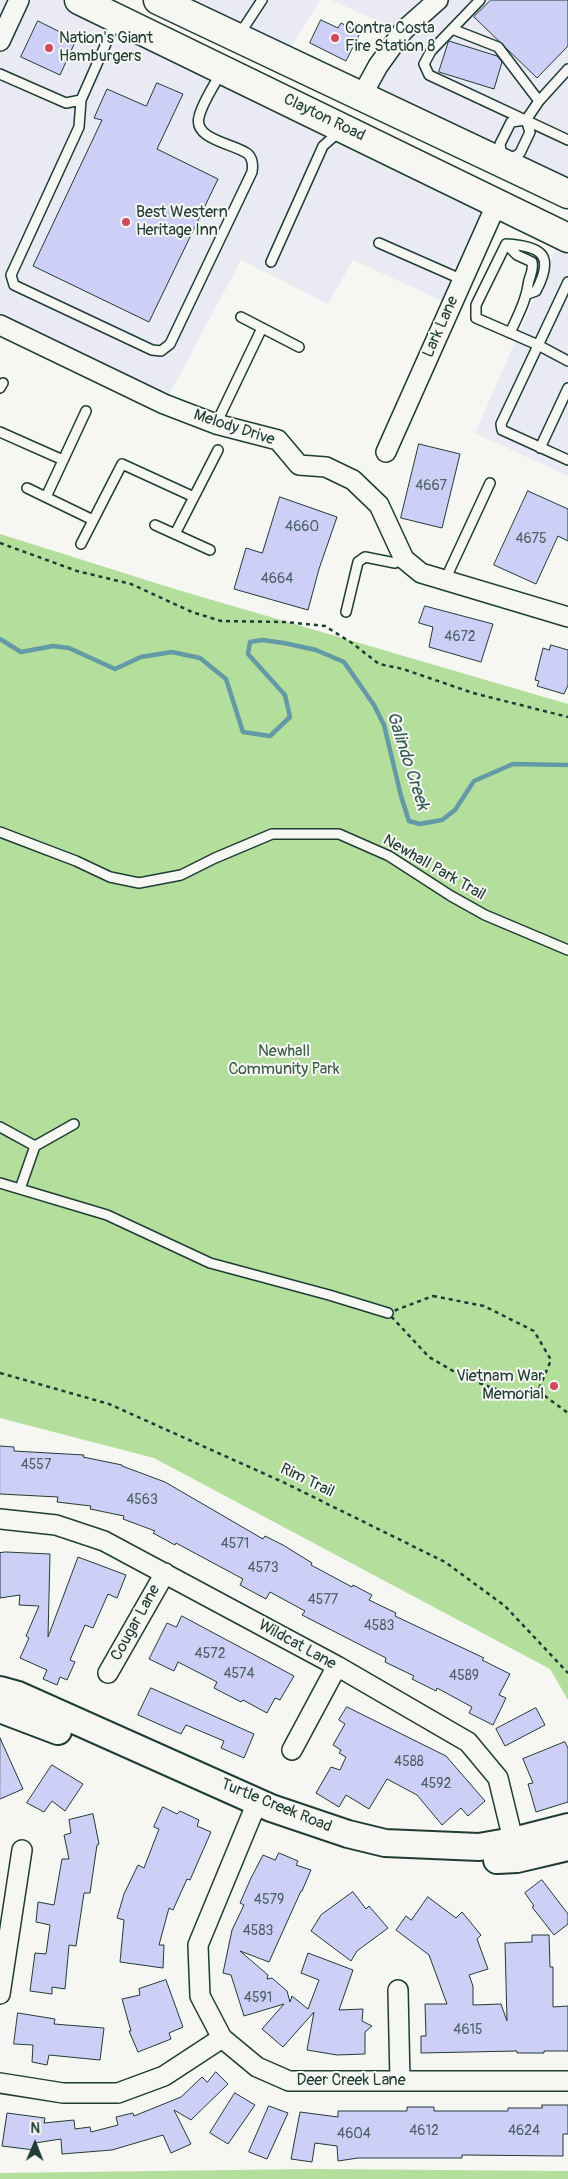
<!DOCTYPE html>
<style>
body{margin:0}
#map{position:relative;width:568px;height:2179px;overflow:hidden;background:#f6f6f2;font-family:Pangolin,sans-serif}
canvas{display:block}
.north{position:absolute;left:10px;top:2119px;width:50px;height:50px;-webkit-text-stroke:4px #f6f6f2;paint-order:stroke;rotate:1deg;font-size:14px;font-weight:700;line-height:20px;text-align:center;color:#1f3d34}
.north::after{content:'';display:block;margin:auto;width:18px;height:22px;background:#1f3d34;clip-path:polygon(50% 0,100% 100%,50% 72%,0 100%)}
</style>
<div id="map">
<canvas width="568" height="2179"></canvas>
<div class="north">N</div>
</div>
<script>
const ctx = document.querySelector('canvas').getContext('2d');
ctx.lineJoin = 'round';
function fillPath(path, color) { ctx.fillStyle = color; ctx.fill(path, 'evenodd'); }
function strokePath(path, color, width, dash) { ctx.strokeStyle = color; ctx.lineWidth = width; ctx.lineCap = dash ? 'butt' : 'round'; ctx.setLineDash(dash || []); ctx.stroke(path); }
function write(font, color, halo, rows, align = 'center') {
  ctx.font = font + ' Pangolin,sans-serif'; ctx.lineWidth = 4; ctx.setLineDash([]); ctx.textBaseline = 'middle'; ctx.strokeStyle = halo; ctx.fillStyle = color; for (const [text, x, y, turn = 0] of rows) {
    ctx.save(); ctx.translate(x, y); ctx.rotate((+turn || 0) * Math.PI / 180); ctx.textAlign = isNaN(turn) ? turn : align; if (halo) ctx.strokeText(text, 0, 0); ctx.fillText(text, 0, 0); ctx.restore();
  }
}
fillPath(new Path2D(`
 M0,0H79L497,203L451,305L353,260L328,304L241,260L164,404L0,325Z
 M158,0H320L284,59Z
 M331,0H568V194L361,97L403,32Z
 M562,235L568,238V476L475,433Z`), '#eaeaf4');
fillPath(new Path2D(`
 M0,534L178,590L568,704V1700L550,1669L154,1458L0,1418Z
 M312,2169L568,2171V2179H0V2173Z`), '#b4de9b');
strokePath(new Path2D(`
 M0,639L21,652L53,646L69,648L115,669L141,657L172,652L200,658L226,679L243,732L270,736L290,717L285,695L248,654L250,642L262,640L284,643L316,650L344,662L374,705L384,725L401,796L409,821L420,824L442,820L455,810L474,781L513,764L568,765`), '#639aa6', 4.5);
const building = new Path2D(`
 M491,0H568V46L537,78L474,17Z
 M321,20L338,28L341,23L360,33L346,61L310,43Z
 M38,21L76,40L60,75L21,57Z
 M449,41L497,56L502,62L494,89L439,72Z
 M157,83L183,94L157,149L218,179L149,322L33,266L102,120L94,118L107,89L146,106Z
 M419,444L460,454L442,528L401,518Z
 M528,491L568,509V541L558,536L536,584L494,565Z
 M280,497L337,517L319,569L308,610L234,589L246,548L262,553Z
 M425,606L493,624L481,662L429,647L433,627L419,623Z
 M551,645L568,650V685L564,694L537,686L539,681L535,680L543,648L549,650Z
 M0,1446L14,1447V1451L84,1455L83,1457L122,1465V1466L165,1482L263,1539L265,1536L283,1545L312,1563L311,1565L352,1587L353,1585L372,1595L369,1600L396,1613L395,1616L484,1658L482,1660L510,1674L499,1695L506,1698L493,1725L469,1713L472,1707L437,1688L436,1691L412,1679L414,1676L385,1662L386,1658L302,1615L305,1611L270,1592L266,1599L240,1585L243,1579L176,1543L175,1545L153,1533L155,1531L123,1519L124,1516L90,1509L91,1506L57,1502L58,1497L0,1494Z
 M6,1552L50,1554L48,1637L78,1557L126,1575L117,1598L108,1594L93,1628L85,1625L70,1660L75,1662L67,1680L60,1677L57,1685L43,1679L47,1670L20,1658L29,1638L26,1636L39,1606L19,1605L20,1595L0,1598V1553Z
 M182,1616L294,1676L280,1700L275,1698L267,1713L243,1700L241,1702L214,1688L217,1682L178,1662L174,1671L149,1659L167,1623L176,1627Z
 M151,1688L254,1734L244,1758L221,1748L224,1741L186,1725L181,1734L138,1715Z
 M347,1707L446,1756L485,1801L468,1816L461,1808L442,1825L417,1795L387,1779L369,1809L346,1795L339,1807L316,1793L331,1767L340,1770L346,1757L339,1753L341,1750L333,1745L345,1724L339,1720Z
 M536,1708L545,1725L505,1746L496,1729Z
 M0,1738L23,1789L0,1799Z
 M565,1742L568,1748V1802L536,1812L528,1784L533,1783L523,1759Z
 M52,1765L83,1784L65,1811L52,1801L44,1812L27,1803Z
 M163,1807L177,1814L180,1811L199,1820L197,1826L211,1832L190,1880L187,1879L173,1910L169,1908L159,1945H164L163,1968L120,1962L124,1920L117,1918L124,1894L138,1865L144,1868L159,1829L154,1827Z
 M93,1814L99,1844L97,1845L90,1893H84L76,1946L69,1945L65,1989L52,1987V1994L30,1991L35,1953L46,1954L50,1925L36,1922L38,1902L54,1905L62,1859H69L64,1835L71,1833L69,1820Z
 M279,1853L298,1861L296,1865L311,1870L302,1891H301L269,1962L240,1951L268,1975L267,1979L272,1978L287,1991L290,2002L292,1996L308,2009L319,1980L301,1973L308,1953L353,1970L339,2010L363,2009L362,2021L372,2026L365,2032V2054L337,2055L307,2050L314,2012L283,2047L262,2029L284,2004L244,2016L231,1975L223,1973L232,1930L244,1905L240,1903L251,1878L263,1855L275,1860Z
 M542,1880L568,1914V1924L554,1935L532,1907L534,1906L525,1893Z
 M353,1892L366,1909L369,1906L388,1928L357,1951L351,1961L311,1931L321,1915Z
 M428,1897L456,1918L462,1912L481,1935L477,1939L488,1969L469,1975L473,1986V2005L501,2004L507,2021L505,1943L532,1942V1935H549L550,1967H553V2007L568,2006V2051H544V2053H517V2051L421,2053V2036H426L425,2004H447L429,1955L396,1930L406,1916L411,1920Z
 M166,1980L183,2027L169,2033L171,2039L138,2052L129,2031H131L122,1999L140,1995L139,1989Z
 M18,2013L55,2019L54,2024L104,2028L100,2060L49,2055L47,2065L32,2062L33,2045L14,2044Z
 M216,2072L228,2084L191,2120L174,2110L191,2144L171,2153L163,2135L112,2150L62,2154L61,2139L35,2143L34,2150L2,2146L7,2113L45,2118L44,2123L74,2120L75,2129L90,2127L91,2132L118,2125L116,2117L133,2113L134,2116L181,2097L202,2077L207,2082Z
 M235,2093L255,2105L228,2144L210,2133Z
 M542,2105H568V2134H563V2156L462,2155V2158H358L338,2161L337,2146L315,2143L312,2162L291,2159L300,2112L338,2117V2111H407V2107H434V2111H508V2108H542Z
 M269,2106L288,2113L267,2159L249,2152Z`);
fillPath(building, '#cecff7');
strokePath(building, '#1f3d34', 1);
const lane = new Path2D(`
 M480,0L431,51L424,64L429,75L568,140
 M116,21L81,100L79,127L11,275L14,285L152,350L161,351L170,344L252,172C253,166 253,159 248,154C236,144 193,140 199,117C202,103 215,84 222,71
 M452,29L498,47L539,101
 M239,35L262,0
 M0,74L66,103L81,100
 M526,120L530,132L520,153L503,164L500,144L511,122Z
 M526,120L539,101L568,69
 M379,243L463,280
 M506,244L476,305V318L538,345L568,361
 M506,244L517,255L532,262C534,272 529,276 528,285C526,302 517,317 510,333
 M506,244C542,246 555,255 536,291L528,294
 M271,262L323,146L340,131
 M568,282L501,424L502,430L568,460
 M241,317L299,347
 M0,388L3,383
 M216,424L262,328
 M0,432L63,460
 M540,448L568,388
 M27,488L93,520
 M46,497L86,411
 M155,525L210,550
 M175,534L218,450
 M81,544L122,464L194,497
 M445,580L490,483
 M346,612L358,562L365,557L395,563L404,559
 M0,832L76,861L110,877L139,883L181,875L215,858L272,834H339L389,856L451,896L485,915L568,950
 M0,1127L35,1146L20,1189
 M35,1146L74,1124
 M0,1183L107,1215L210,1263L329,1295L388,1313`);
const street = new Path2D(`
 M0,41L19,0
 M361,97L378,66L403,31L438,0
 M0,325L164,404L216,424L278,440L299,465L326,467L353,480L379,505L404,559L421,573L568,617
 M386,452L497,203
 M0,1519L56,1525L104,1541L337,1666L468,1742L498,1778L516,1852
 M108,1673L165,1573
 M292,1750L337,1666
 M258,1800L198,1945L200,1996L222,2038L257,2067L289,2081H568
 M398,1990L400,2081
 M0,1994L22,1850
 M0,2083L63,2093H118L164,2076L222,2038`);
const secondary = new Path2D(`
 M0,1690L18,1695L271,1808L348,1834L385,1843L479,1847L513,1841L568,1827
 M0,1709L58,1731
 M497,1860L517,1859L568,1847`);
const primary = new Path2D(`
 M79,0L568,238
 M158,0L568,194`);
strokePath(lane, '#1f3d34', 12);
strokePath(street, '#1f3d34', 22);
strokePath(secondary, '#1f3d34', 30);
strokePath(primary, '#1f3d34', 31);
strokePath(new Path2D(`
 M0,543L77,571L131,584L192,612L221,621L286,622L325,626L352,643L379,664L403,669L473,693L568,717
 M433,1296L484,1306L534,1331L551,1360L538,1391L510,1394L465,1378L429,1357L388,1313Z
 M0,1373L109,1404L285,1483L445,1562L505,1606L568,1673
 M538,1391L568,1413`), '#1f3d34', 2.5, [4, 4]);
strokePath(lane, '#f6f6f2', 9);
strokePath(street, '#f6f6f2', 19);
strokePath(secondary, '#f6f6f2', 26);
strokePath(primary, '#f6f6f2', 28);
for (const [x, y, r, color] of [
 [335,38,5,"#d1495b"],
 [49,48,5,"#d1495b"],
 [126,222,5,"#d1495b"],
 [554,1386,5,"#d1495b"]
]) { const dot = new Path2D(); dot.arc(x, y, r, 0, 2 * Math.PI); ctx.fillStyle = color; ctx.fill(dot); strokePath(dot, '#f6f6f2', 2); }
write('14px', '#4b6265', null, [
 ["4667",431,486],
 ["4660",302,527],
 ["4675",531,539],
 ["4664",277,579],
 ["4672",460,637],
 ["4557",36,1465],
 ["4563",142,1500],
 ["4571",235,1544],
 ["4573",263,1568],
 ["4577",323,1600],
 ["4583",379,1626],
 ["4572",210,1654],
 ["4574",239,1674],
 ["4589",464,1676],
 ["4588",409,1762],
 ["4592",436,1784],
 ["4579",269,1900],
 ["4583",258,1931],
 ["4591",258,1998],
 ["4615",468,2030],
 ["4612",424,2131],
 ["4624",524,2131],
 ["4604",354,2134]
]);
write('16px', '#1f3d34', '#f6f6f2', [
 ["Contra Costa",345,29],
 ["Fire Station 8",345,47],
 ["Nation's Giant",59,39],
 ["Hamburgers",59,57],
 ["Best Western",136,213],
 ["Heritage Inn",136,231],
 ["Vietnam War",544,1377,"right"],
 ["Memorial",544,1395,"right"]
], 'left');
write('16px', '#1f3d34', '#f6f6f2', [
 ["Clayton Road",324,118,26],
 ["Lark Lane",441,327,-66],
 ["Melody Drive",234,428,18],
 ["Newhall Park Trail",434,868,30],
 ["Rim Trail",307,1481,26],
 ["Cougar Lane",136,1623,-61],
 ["Wildcat Lane",297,1645,29],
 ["Turtle Creek Road",276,1806,22],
 ["Deer Creek Lane",351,2081]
]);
write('16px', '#3d5d49', '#f6f6f2', [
 ["Newhall",284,1052],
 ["Community Park",284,1070]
]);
write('italic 18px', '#365c5a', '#f6f6f2', [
 ["Galindo Creek",407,761,72]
]);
</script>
